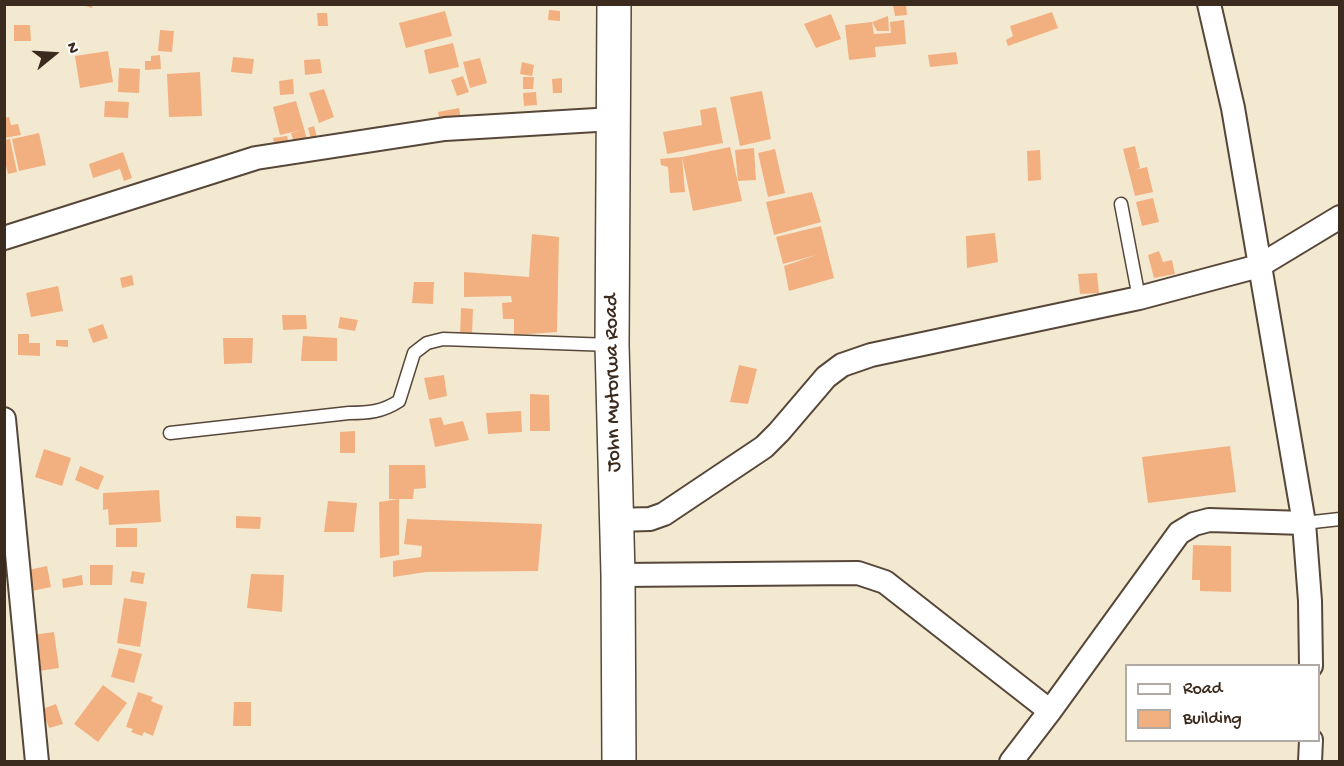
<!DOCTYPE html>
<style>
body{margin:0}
#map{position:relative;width:1344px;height:766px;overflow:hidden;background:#f3e9d1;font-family:"Gochi Hand",sans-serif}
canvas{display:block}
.frame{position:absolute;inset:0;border:6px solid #3b2a1e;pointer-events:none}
.legend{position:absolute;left:1125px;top:664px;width:195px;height:78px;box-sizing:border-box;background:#fff;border:2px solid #b1aaa5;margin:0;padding:8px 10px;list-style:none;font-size:18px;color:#3b2a1e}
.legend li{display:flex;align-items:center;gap:12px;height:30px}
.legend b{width:30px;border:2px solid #b1aaa5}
.north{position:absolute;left:24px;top:24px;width:60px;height:60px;-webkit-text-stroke:4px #fff;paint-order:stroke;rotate:72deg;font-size:16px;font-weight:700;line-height:24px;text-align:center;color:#3b2a1e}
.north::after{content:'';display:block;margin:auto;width:21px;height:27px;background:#3b2a1e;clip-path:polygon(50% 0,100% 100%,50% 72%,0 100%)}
</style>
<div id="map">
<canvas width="1344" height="766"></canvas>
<div class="frame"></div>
<ul class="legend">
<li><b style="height:8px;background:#fff"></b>Road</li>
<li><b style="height:16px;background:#f2b081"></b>Building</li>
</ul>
<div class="north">N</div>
</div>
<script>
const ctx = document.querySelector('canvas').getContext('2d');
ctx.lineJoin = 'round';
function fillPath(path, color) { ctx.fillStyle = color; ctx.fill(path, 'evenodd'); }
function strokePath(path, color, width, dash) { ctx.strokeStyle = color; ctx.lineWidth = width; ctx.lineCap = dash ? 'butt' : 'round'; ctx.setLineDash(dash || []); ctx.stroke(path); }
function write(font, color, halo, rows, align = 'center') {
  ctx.font = font + ' "Gochi Hand",sans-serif'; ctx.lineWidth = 4.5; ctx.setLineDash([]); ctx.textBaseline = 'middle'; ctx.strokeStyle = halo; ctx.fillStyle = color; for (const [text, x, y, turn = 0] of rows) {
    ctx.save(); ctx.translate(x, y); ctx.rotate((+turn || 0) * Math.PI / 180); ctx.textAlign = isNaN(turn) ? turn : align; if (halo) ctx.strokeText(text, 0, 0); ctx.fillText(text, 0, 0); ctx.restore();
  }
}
fillPath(new Path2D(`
 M79,4H93L92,8Z
 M893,5H906L907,15L895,16Z
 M549,10L560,11V21L548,20Z
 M445,11L452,36L406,48L399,23Z
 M1052,12L1058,28L1008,46L1006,40L1013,36L1010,26Z
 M317,13H327L328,26H318Z
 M831,14L841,39L816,48L804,24Z
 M888,16L889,31H877L872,22Z
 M904,20L906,44L875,47L876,57L849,60L845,25L872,22L874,34L891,33L890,22Z
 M14,25H30L31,41H14Z
 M160,30L174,31L172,52L158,51Z
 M453,43L459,67L429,74L424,50Z
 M108,51L113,82L80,88L75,56Z
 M956,52L958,64L930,67L928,55Z
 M160,55L161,69L145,70V61H151V56Z
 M233,57L254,59L252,74L231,72Z
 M480,58L487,83L470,88L463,62Z
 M320,59L322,73L305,75L304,60Z
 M522,62L534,65L532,76L520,74Z
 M119,68L140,69L139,93L118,92Z
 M200,72L202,116L169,117L167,74Z
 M463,76L469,92L457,96L451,80Z
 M523,77H534L533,89H523Z
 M562,78V93H553L552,79Z
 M293,79L294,94L280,95L279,81Z
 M324,89L334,117L319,123L309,93Z
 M762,91L771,139L740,146L730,97Z
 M536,92L537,105L524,106L523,93Z
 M105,101L129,102L128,118L104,117Z
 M296,101L307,139L294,143L291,133L301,130L280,135L273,107Z
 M716,107L723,143L667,154L663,132L702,125L700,110Z
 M459,108L461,119L440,123L438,112Z
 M9,117L11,125L18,124L21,135L4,138V118Z
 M314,126L317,137L311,139L308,128Z
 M39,133L46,165L19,171L12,139Z
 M287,136L290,149L276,152L273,138Z
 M10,139L17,172L8,174L4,157V140Z
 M1135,146L1140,168L1134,170L1147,167L1153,192L1135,196L1123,149Z
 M730,147L742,201L693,211L682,157Z
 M754,148L756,180L738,181L735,150Z
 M775,149L785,193L768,197L758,153Z
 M1040,150L1041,180L1028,181L1027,151Z
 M123,152L132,178L124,181L120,169L93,178L89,164Z
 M682,157L685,192L670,193L668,167L661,165L660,159Z
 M812,192L821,222L774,235L766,202Z
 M1153,198L1159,222L1142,226L1136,202Z
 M821,226L834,278L789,291L784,266L816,255L783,264L776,237Z
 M995,233L998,262L967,268L966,236Z
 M532,234L559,237L557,332L514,335V319H503L502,303L512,302L511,296L464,297V272L529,277Z
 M1159,251L1163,262L1172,260L1175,274L1154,278L1148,255Z
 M1097,273L1099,293L1080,294L1078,274Z
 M132,275L134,285L122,288L120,278Z
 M414,282H434L433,304L412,303Z
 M58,286L63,311L31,317L26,293Z
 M461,308L473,309L472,335H460Z
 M282,315H306L307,329L283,330Z
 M340,317L358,320L355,331L338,328Z
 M103,324L108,338L93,343L88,329Z
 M18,334H29V343H40V356L18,355Z
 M303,336L337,338V361H301Z
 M223,338H253L252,363L224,364Z
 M56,340H68V347L56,346Z
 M739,365L757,369L748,404L730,402Z
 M444,375L447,396L429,400L424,378Z
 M530,394L549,395L550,431H530Z
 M521,411L522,432L488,434L486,413Z
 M441,417L444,425L463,421L469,440L435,447L429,419Z
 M355,431V453H340V432Z
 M1230,446L1236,492L1148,503L1142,457Z
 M44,449L71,458L62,486L35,477Z
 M389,465H425L426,488L414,489L413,499H389Z
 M80,466L104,476L98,490L75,480Z
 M159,490L161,522L109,525L108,509L103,510V493Z
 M399,499V555L380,558L379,502Z
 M328,501L357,503L354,532H324Z
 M236,516L261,517L260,529L236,528Z
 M407,519L542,524L538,571L426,572L393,577V561L421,557L422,546L404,544Z
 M116,528H137V547H116Z
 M1193,545L1231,546V592L1200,591V580H1192Z
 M90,565H113L112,585H90Z
 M47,566L51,587L27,592L24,571Z
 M132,571L145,573L143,584L130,582Z
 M251,574L284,575L282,612L247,608Z
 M82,575L83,585L63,588L62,579Z
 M124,598L147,602L140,647L117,643Z
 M54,632L59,668L39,671L33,635Z
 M119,648L142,654L134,683L111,677Z
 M103,685L127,703L98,742L74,724Z
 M138,692L153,697L151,701L163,706L153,736L144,732L142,736L131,732L133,729L126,727Z
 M234,702H251V726H233Z
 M56,704L63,724L49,728L42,709Z`), '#f2b081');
const lane = new Path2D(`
 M1121,204L1139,298
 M170,433L349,413C368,413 382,412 399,401L414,353L427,343L443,339L611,345
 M1304,523L1340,519`);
const street = new Path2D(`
 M1209,4L1233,108L1304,523L1310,601L1311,666
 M4,238L256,158L445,129L613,119
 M4,419L37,762
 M616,520L650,519L664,514L764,447L779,432L826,377L842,365L871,355L1139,298L1259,266L1340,217
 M618,575L858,573L885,582L1050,711
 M1011,762L1050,711L1179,533L1194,524L1209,520L1304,523
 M1310,762L1311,740`);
const secondary = new Path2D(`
 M614,4L612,345L618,575L619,762`);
strokePath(lane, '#574739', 15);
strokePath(street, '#574739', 26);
strokePath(secondary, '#574739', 36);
strokePath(lane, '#fff', 12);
strokePath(street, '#fff', 22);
strokePath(secondary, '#fff', 33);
write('21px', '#3b2a1e', '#fff', [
 ["John Mutorwa Road",614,383,-91]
]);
</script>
